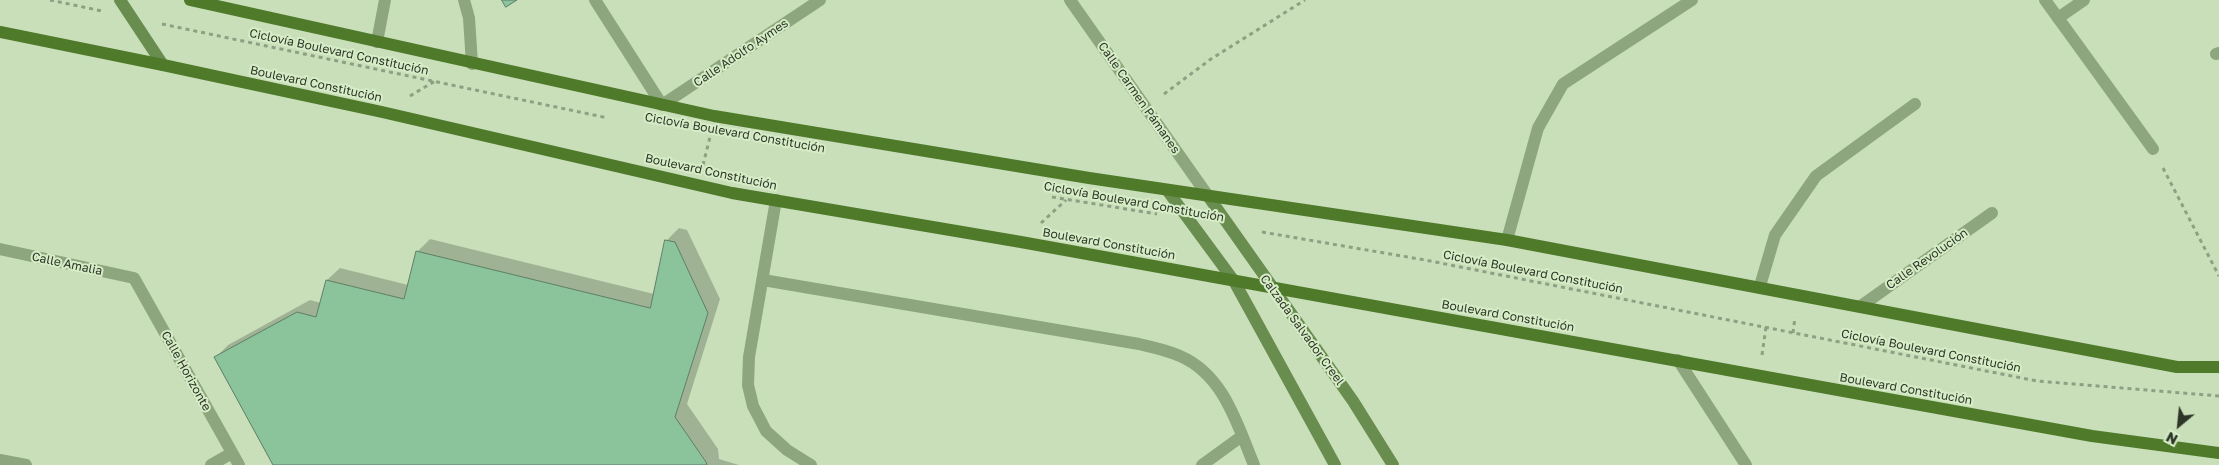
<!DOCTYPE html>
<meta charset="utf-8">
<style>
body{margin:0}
#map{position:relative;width:2219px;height:465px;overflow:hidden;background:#c9dfba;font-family:"Golos Text",sans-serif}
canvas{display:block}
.north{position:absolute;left:2154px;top:400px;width:50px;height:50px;-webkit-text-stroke:4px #d6edc7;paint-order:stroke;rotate:208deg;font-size:14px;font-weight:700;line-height:20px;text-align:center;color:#2d3627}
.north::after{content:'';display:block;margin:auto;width:18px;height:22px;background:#2d3627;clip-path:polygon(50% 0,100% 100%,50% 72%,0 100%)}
</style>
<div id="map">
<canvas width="2219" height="465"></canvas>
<div class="north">N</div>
</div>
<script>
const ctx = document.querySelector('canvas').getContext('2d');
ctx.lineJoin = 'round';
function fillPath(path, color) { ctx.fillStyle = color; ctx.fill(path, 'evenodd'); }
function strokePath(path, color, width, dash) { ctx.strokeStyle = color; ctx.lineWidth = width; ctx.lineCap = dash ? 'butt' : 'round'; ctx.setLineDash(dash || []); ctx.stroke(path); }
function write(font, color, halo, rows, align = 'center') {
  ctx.font = font + ' "Golos Text",sans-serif'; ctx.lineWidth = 4; ctx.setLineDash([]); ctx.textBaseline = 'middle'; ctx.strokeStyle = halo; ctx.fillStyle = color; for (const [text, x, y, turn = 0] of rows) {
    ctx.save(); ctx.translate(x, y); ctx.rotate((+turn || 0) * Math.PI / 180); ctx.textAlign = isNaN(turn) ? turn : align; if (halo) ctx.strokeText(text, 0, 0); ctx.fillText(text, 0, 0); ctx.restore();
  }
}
fillPath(new Path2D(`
 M679,228L687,230L720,299L687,404L718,449L719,459L739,465H275L215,358L228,345L310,300L321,303L327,280L340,268L408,285L417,252L430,239L654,294L666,241Z`), '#0003');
const building = new Path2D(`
 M502,0H517L506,7Z
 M665,240L675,242L708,313L675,417L706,462L707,465H273L214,357L297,312L316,317L326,280L404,299L416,251L650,308Z`);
fillPath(building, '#8bc39b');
strokePath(building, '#5d7f66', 1);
strokePath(new Path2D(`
 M50,0L102,11
 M162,24L608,118
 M1164,94L1211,59L1305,0
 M410,96L435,81
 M703,165L710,137
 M2163,168L2219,276
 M1052,197L1157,214
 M1041,223L1066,200
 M1262,232L1425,260L2037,381L2219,396
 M1793,333L1795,317
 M1762,355L1766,327`), '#8ea083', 3, [4, 4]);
strokePath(new Path2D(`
 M464,0L469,18L472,64
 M377,42L385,0
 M776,200L749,357L748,385L753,406L766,431L787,450L811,465
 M763,280L1139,344C1152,347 1167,350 1180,356C1224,375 1237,424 1254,465
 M1202,465L1242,436`), '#8da67d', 12);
strokePath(new Path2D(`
 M2058,18L2084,0
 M1861,306L1992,213`), '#8da67d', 12);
strokePath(new Path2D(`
 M595,0L662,105L820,0
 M2045,0L2153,149
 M2216,54L2219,53
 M1507,240L1538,128L1563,84L1692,0
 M0,249L134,278L239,465
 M1760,286L1775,235L1816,176L1915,104
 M1678,360L1746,465
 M0,460L26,465
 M211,465L232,453`), '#8da67d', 12);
strokePath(new Path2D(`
 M1070,0L1208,196`), '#8da67d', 12);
strokePath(new Path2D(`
 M120,0L163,65
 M1167,190L1234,281L1335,465
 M1208,196L1353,401L1393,465`), '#698d4f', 12);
strokePath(new Path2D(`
 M190,0L714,116L1089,178L1507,240L2177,367H2219
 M0,32L163,65L382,112L732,193L1021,242L2092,436L2219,453`), '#4f7a2a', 12);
write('12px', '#2d3627', '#d6edc7', [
 ["Ciclovía Boulevard Constitución",339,52,12],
 ["Calle Adolfo Aymes",741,53,-34],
 ["Boulevard Constitución",316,84,12],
 ["Calle Carmen Pámanes",1139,98,55],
 ["Ciclovía Boulevard Constitución",735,133,10],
 ["Boulevard Constitución",711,172,12],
 ["Ciclovía Boulevard Constitución",1134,202,10],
 ["Boulevard Constitución",1109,244,10],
 ["Calle Revolución",1927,259,-35],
 ["Calle Amalia",67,264,12],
 ["Ciclovía Boulevard Constitución",1533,272,11],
 ["Boulevard Constitución",1508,316,10],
 ["Calzada Salvador Creel",1302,330,54],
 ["Ciclovía Boulevard Constitución",1931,351,11],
 ["Calle Horizonte",186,371,61],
 ["Boulevard Constitución",1906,389,10]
]);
</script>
